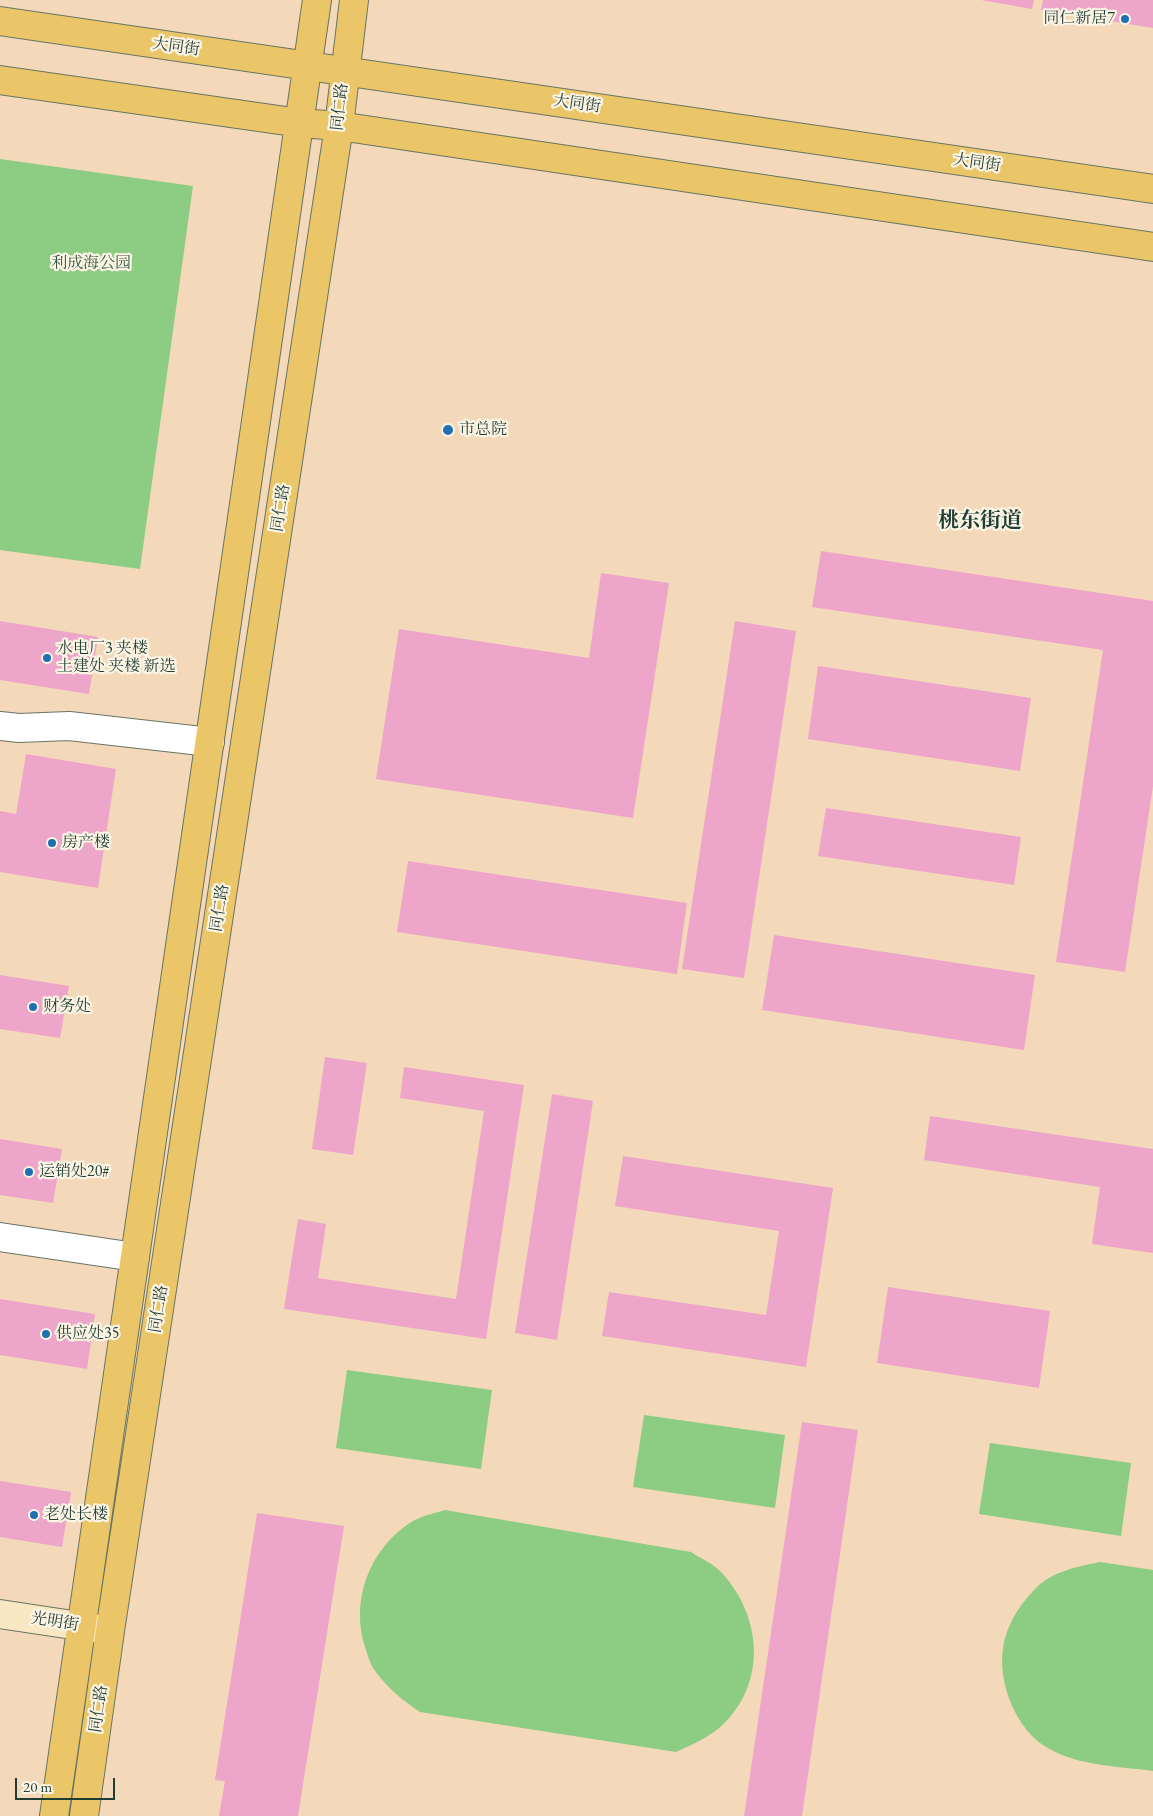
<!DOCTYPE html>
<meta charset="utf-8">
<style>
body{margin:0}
#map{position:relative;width:1153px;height:1816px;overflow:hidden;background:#f3d9ba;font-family:"EB Garamond",serif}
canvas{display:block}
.scale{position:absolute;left:15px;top:1778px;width:100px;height:22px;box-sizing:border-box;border:2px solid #1f3d34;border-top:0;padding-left:6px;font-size:15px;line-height:18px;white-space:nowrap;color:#1f3d34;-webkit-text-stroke:4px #fcf5e5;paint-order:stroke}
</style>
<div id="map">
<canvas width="1153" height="1816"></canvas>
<div class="scale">20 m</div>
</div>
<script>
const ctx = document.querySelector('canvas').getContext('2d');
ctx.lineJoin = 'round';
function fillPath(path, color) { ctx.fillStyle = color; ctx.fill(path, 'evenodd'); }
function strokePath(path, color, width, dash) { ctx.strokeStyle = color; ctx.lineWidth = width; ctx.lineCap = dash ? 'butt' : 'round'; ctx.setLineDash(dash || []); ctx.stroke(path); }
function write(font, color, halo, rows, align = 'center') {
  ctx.font = font + ' "EB Garamond","Noto Serif SC",serif'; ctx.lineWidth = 4.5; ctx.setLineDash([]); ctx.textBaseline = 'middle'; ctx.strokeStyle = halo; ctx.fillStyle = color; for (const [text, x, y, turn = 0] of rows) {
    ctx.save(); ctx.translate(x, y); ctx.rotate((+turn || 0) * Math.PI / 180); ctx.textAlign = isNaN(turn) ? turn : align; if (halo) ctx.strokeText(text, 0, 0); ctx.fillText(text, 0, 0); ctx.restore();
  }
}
fillPath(new Path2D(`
 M0,159L193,186L140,569L0,550Z
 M347,1370L492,1390L481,1469L336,1448Z
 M644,1415L785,1435L775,1508L633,1487Z
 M990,1443L1131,1463L1121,1536L979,1514Z
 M445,1510L691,1552C700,1558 712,1563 720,1571C758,1610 768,1673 730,1717C716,1734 696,1743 676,1752L420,1712C401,1699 386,1687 373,1668C370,1663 368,1656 366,1650C349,1602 369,1548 413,1521C422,1516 435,1513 445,1510Z
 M1100,1562L1153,1570V1771C1116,1766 1072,1766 1040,1743C1014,1723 998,1681 1003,1648C1006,1626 1019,1605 1035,1589C1052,1571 1077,1567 1100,1562Z`), '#8dcc83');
fillPath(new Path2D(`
 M981,0H1034L1032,9Z
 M1043,0H1153V28L1041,10Z
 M821,551L1153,601V786L1125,972L1056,962L1103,650L812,607Z
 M601,573L669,583L633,818L376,779L399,629L589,658Z
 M0,621L98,637L89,694L0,680Z
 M735,621L796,631L744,978L682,969Z
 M818,666L1031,698L1020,771L808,739Z
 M26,754L116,769L98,888L0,872V811L16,814Z
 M826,808L1021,837L1014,885L818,856Z
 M408,861L687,903L677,974L397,932Z
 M774,935L1035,975L1024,1050L762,1010Z
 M0,975L69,986L60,1038L0,1029Z
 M325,1057L367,1063L353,1155L312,1149Z
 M404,1067L524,1085L486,1339L284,1309L298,1219L326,1224L318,1278L456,1299L484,1111L400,1098Z
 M552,1094L593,1101L557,1340L515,1333Z
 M930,1116L1153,1149V1253L1092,1244L1100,1187L924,1160Z
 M0,1139L62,1149L53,1203L0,1195Z
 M623,1156L833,1188L806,1367L602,1336L609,1292L766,1315L779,1231L615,1206Z
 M888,1287L1050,1311L1039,1388L877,1363Z
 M0,1299L95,1314L87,1369L0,1355Z
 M802,1422L858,1430L802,1816H744Z
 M0,1481L71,1492L62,1547L0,1537Z
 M257,1513L344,1526L298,1816H219L225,1781L215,1780Z`), '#eda5c9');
const street = new Path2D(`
 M0,726L19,728L69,726L210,742
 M0,1237L135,1257`);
const secondary = new Path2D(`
 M0,1614L106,1630`);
const primary = new Path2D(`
 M0,21L1153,189
 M0,80L300,123L339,126L1153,247
 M54,1816L317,0
 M84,1816L110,1631L339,126L354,0`);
strokePath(street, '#697463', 30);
strokePath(secondary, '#697463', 30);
strokePath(primary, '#697463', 30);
strokePath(street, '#fff', 28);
strokePath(secondary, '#f7e8c3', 28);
strokePath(primary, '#ebc669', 28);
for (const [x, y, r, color] of [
 [1125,19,5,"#1f6fb2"],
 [448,430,6,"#1f6fb2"],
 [47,658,5,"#1f6fb2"],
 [52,843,5,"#1f6fb2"],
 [33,1007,5,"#1f6fb2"],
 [29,1172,5,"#1f6fb2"],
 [46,1334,5,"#1f6fb2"],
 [34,1515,5,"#1f6fb2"]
]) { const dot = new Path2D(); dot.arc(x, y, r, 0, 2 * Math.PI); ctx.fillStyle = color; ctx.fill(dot); strokePath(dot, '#fcf5e5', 2); }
write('16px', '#1f3d34', '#fcf5e5', [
 ["同仁新居7",1115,19,"right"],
 ["市总院",459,430],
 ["水电厂3 夹楼",57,649],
 ["土建处 夹楼 新选",57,667],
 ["房产楼",62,843],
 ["财务处",43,1007],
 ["运销处20#",39,1172],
 ["供应处35",56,1334],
 ["老处长楼",44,1515]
], 'left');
write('16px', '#1f3d34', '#fcf5e5', [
 ["大同街",176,47,8],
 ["大同街",577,104,8],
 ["同仁路",340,107,-84],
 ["大同街",977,163,8],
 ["同仁路",281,508,-81],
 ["同仁路",220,908,-81],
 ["同仁路",159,1309,-81],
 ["光明街",55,1622,9],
 ["同仁路",99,1709,-82]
]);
write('16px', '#355a44', '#fcf5e5', [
 ["利成海公园",91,264]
]);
write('bold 21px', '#1f3d34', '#fcf5e5', [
 ["桃东街道",980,521]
]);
</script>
